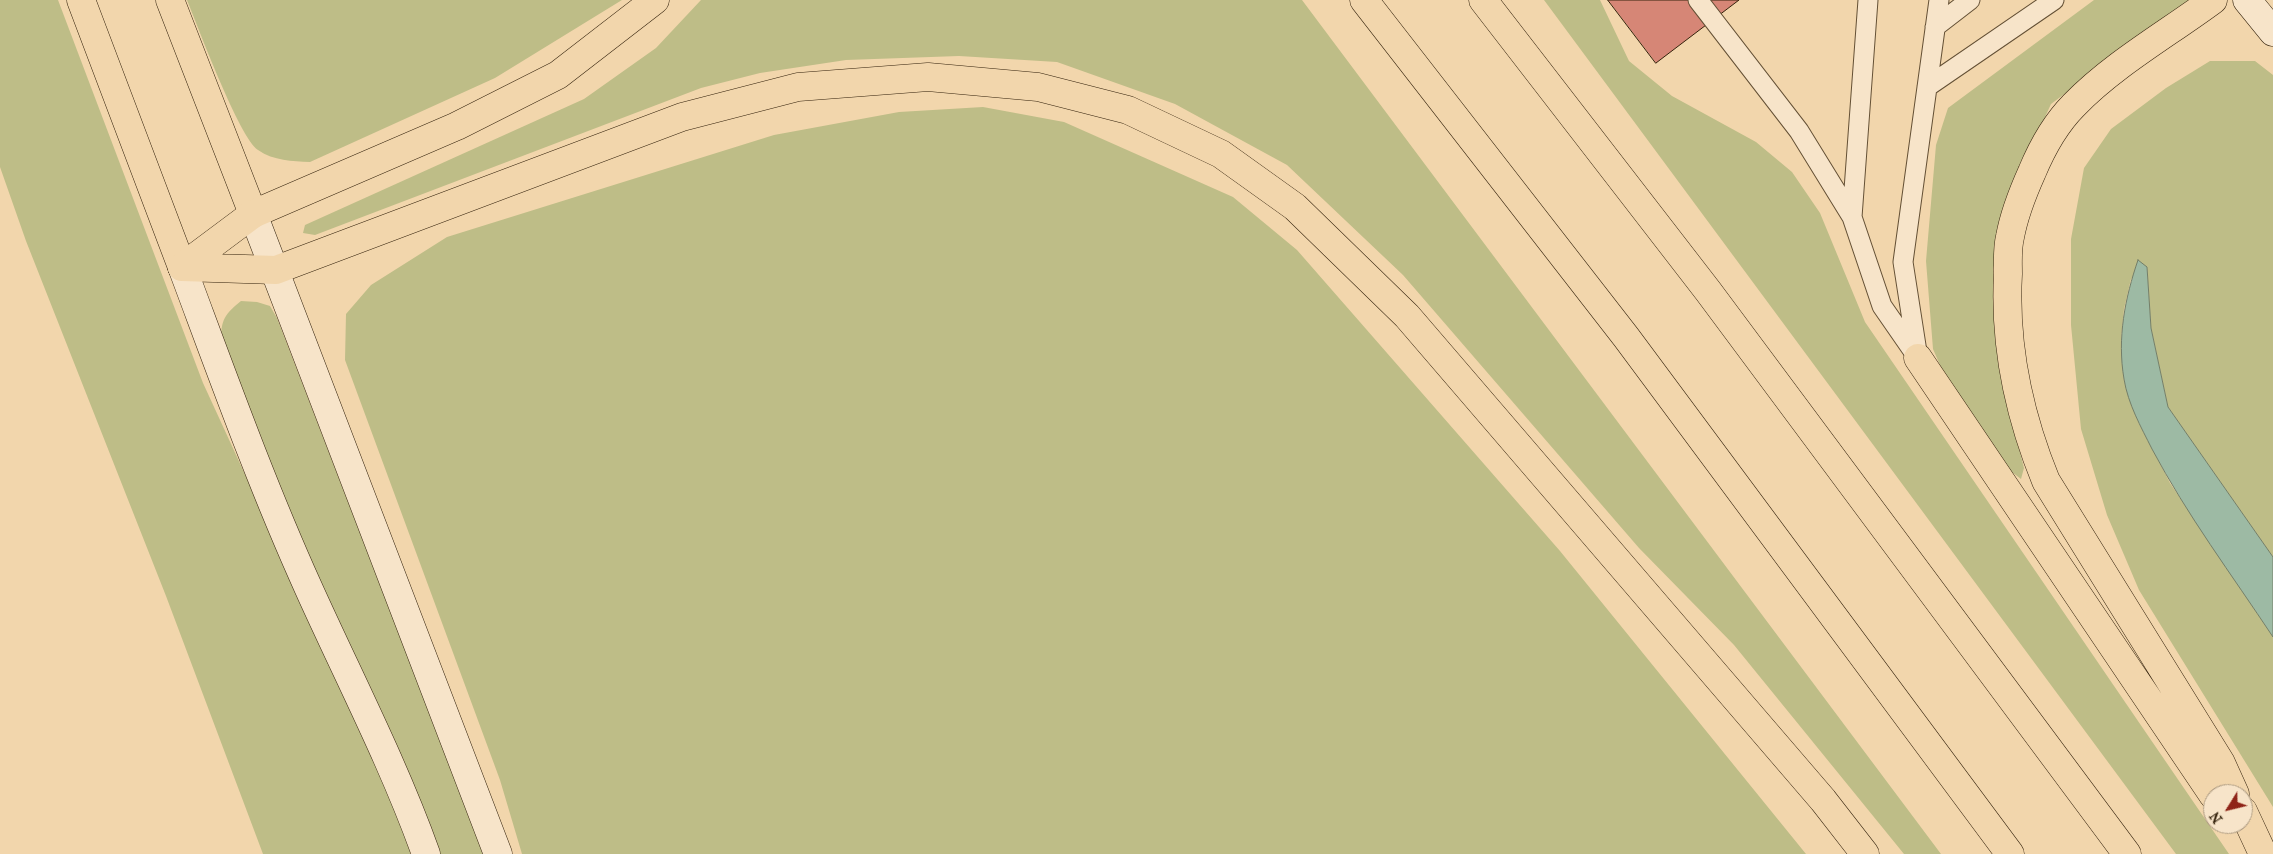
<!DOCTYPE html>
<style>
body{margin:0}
#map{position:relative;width:2273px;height:854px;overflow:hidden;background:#f2d6ac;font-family:"IM FELL French Canon",serif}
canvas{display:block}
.north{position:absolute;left:2203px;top:784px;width:50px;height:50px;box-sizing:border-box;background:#f7e4c9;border:1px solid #a9977e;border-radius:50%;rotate:234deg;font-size:14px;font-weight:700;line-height:20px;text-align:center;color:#35230d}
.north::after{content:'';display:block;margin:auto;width:18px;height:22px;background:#8f2418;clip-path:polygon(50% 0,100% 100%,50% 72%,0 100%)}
</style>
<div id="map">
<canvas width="2273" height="854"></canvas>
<div class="north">N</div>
</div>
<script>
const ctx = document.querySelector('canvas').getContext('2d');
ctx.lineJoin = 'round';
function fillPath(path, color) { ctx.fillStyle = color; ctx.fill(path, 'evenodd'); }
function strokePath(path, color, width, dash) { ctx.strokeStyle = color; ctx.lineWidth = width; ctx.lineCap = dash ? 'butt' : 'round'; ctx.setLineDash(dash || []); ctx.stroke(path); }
fillPath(new Path2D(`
 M0,0H58L203,383L374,755L411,847L410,854H263L166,596L26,241L0,167Z
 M187,0H622L495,78L310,162C292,161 274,161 258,150C239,137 198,27 187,0Z
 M701,0H1302L1941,854H1904L1734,645L1639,548L1403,275L1287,165L1175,104L1057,62L959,56L846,60L760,73L701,88L315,235L303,233L305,225L584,99L656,48Z
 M1544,0H1600L1629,61L1672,96L1756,142L1792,172L1820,213L1865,322L2229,854H2176Z
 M2094,0H2190L2051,104L2011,192L1993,269L2001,377L2024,468L2021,479L2008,469L1949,386L1933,349L1926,261L1936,145L1948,108Z
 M2210,61H2255L2273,75V557L2168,407L2151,328L2147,267L2131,279L2124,309L2121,339L2124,380L2137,419L2170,483L2273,637V807L2139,590L2107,515L2081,429L2071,325V239L2084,168L2111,129L2166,88Z
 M983,107L1064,122L1233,197L1297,250L1560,551L1806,854H522L500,780L345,360L346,314L371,285L447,237L774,135L899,112Z
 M241,301L257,302L270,306L277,318L484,854H436L309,563L221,345C221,322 222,316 241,301Z`), '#bebd87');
const water = new Path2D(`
 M2138,260L2147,267L2151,328L2168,407L2273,557V637C2232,575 2187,515 2152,449C2141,427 2128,404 2124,379C2117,338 2125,298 2138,260Z`);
fillPath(water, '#9dbaa4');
strokePath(water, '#737e68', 1);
const building = new Path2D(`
 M1608,0H1739L1656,63Z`);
fillPath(building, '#d68676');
strokePath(building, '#35230d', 1);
const lane = new Path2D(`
 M1698,0L1799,131L1852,217
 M1868,0L1852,217L1882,306L1918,358
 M1935,27L1970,0
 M1927,87L2054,0
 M1917,352L1903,262L1939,0`);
const secondary = new Path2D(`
 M2247,0L2273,32
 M253,214L498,854
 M182,267C222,374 261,483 308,587C348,676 393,762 426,854`);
const primary = new Path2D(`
 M81,0L182,267
 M170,0L253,214`);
const highway = new Path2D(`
 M1364,0L1626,337L2010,854
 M1483,0L1708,291L2127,854
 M2213,0C2167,34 2114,64 2074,105C2055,124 2042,148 2032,172C2023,192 2014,215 2010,237C2007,249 2008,262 2008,274C2004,347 2019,415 2046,481L2221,763L2235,794
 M182,267L276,270L682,117L798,87L928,77L1038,87L1128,110L1221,154L1295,207L1407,316L1823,800L1865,854
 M182,267L253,214L457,126L558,75L655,0
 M1918,358L2213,795
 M2243,811L2263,854`);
strokePath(lane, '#645035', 21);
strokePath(secondary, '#35230d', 29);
strokePath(primary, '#35230d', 29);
strokePath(highway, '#35230d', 29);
strokePath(lane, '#f7e4c9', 19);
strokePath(secondary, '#f7e4c9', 28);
strokePath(primary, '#f2d6ac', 28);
strokePath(highway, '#f2d6ac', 28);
</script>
